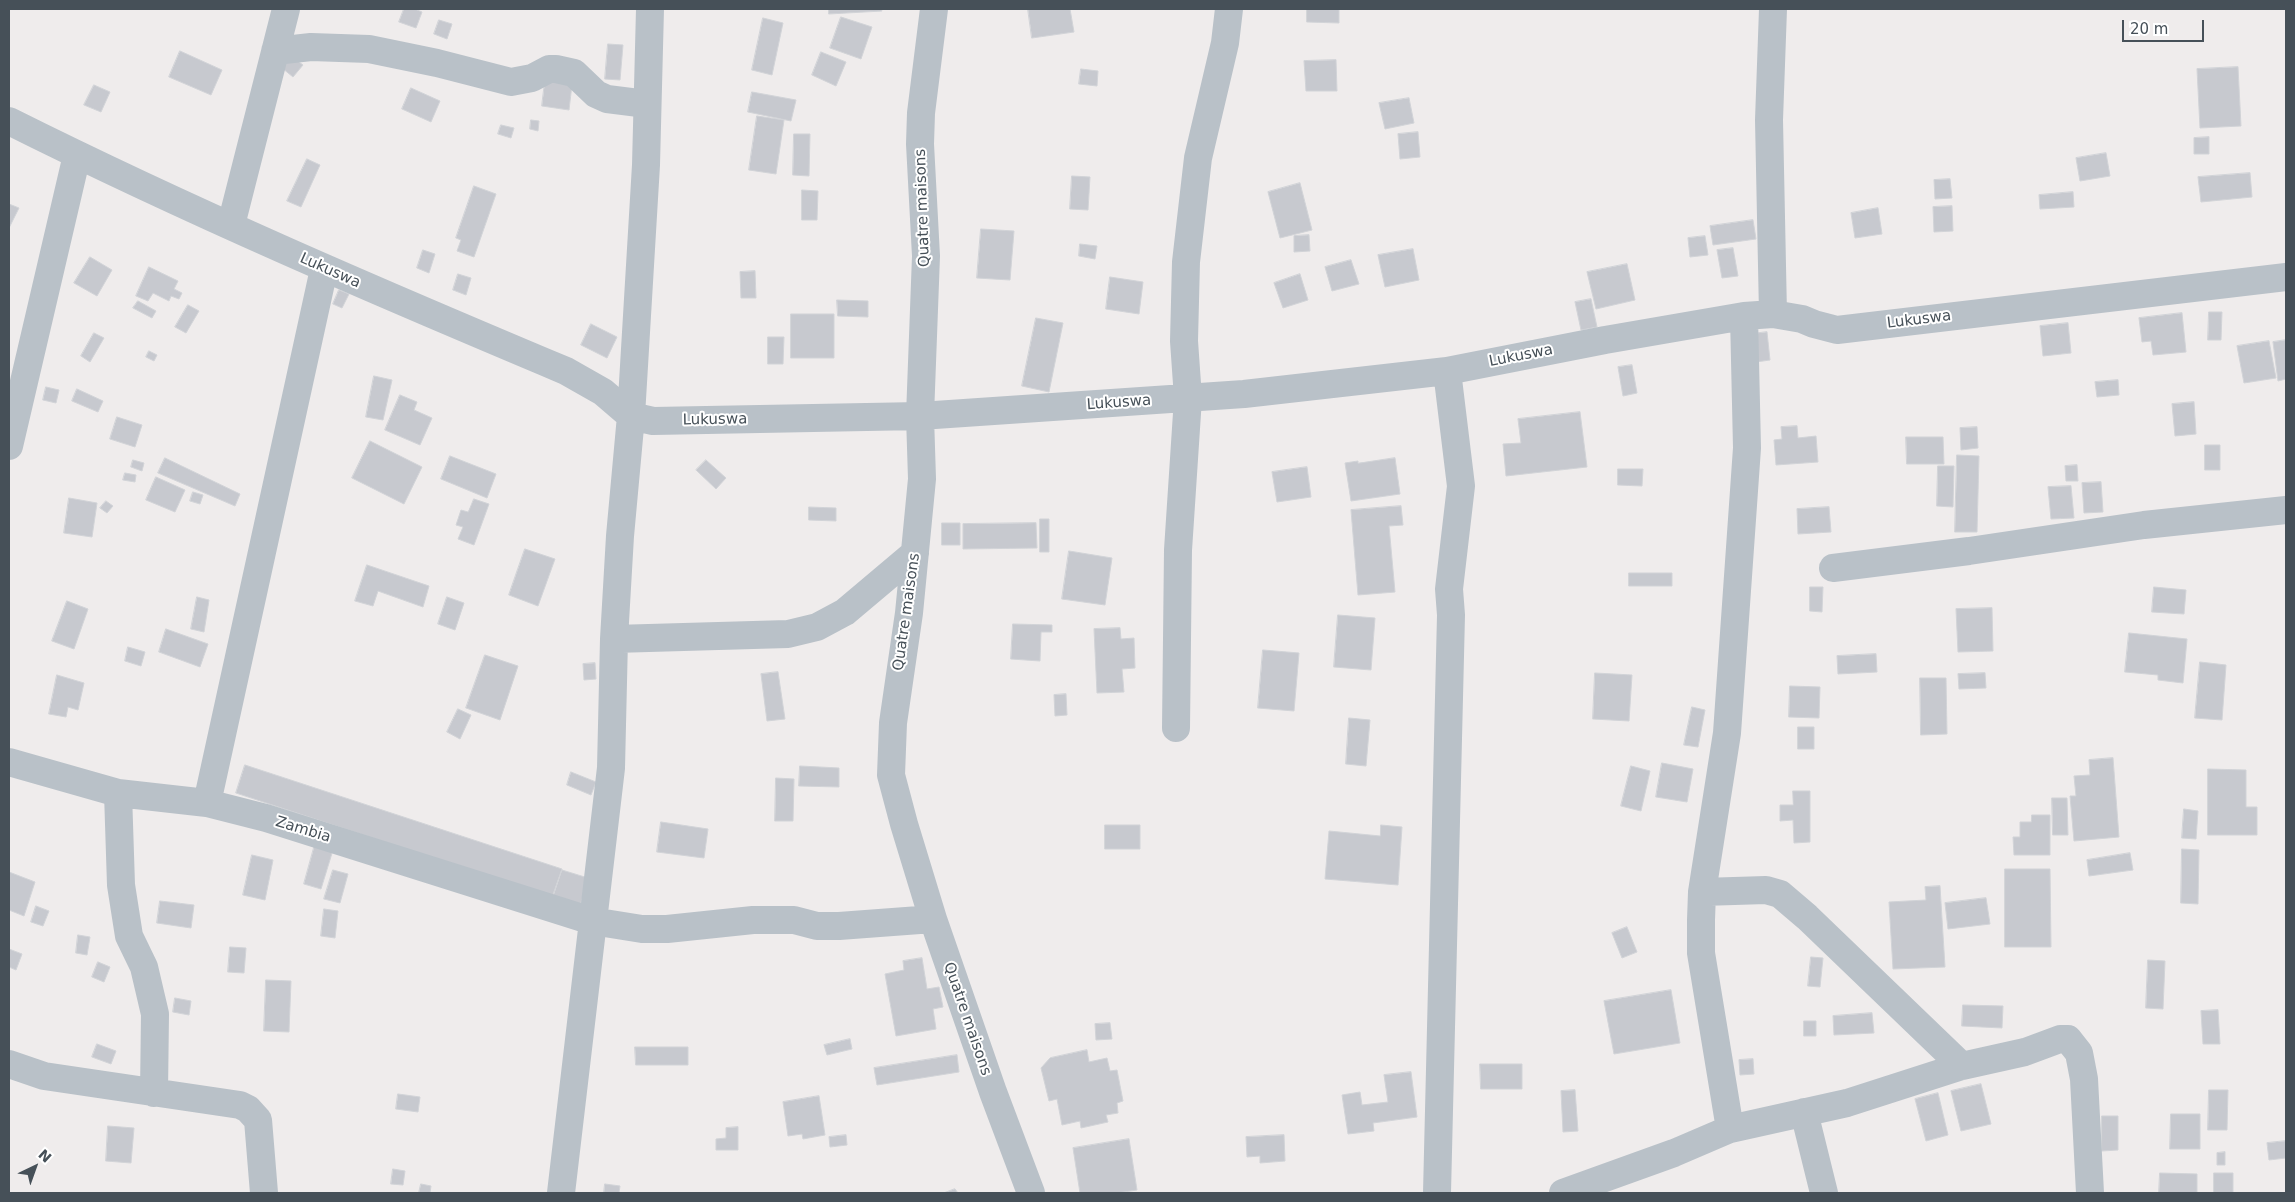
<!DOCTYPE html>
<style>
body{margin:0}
#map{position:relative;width:2295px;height:1202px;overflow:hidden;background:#efecec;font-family:"DejaVu Sans",sans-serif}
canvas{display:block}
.frame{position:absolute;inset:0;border:10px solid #465058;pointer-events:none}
.north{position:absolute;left:10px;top:1142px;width:50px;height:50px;-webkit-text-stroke:4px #fff;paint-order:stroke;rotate:42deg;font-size:14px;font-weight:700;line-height:20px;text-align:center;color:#465058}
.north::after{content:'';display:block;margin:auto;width:18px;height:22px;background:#465058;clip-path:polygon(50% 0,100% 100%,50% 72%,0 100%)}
.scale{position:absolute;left:2122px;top:20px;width:82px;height:22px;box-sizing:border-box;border:2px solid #465058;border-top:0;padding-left:6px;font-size:15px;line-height:18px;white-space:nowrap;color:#465058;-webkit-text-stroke:4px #fff;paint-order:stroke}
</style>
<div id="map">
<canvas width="2295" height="1202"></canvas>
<div class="frame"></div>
<div class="north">N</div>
<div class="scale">20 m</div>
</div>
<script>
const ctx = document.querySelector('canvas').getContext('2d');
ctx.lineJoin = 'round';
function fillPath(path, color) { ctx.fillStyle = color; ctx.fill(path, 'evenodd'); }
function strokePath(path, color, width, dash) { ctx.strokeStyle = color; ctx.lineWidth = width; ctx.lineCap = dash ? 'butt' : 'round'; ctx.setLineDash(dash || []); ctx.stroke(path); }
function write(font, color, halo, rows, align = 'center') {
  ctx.font = font + ' "DejaVu Sans",sans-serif'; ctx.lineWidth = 4; ctx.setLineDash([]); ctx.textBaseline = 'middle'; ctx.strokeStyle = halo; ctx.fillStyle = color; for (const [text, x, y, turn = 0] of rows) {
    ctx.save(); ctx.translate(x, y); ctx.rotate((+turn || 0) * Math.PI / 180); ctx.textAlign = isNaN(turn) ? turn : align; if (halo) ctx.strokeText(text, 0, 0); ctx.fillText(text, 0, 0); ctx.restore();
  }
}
const building = new Path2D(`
 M404,9H415L422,12L416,28L399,22Z
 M829,9H881L882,11L829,14Z
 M1028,9H1070L1074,32L1032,38Z
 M1307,9H1339V23L1307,22Z
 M841,17L872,27L861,59L830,48Z
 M763,18L783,23L772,75L752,70Z
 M439,20L452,24L447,39L434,34Z
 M608,44L623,45L620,80L605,79Z
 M180,51L222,70L211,95L169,77Z
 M821,52L846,62L836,86L812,75Z
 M291,56L303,65L293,77L282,68Z
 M1336,60L1337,91H1306L1304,61Z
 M2238,67L2241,126L2200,128L2197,69Z
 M1081,69L1098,71L1097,86L1079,84Z
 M546,73L573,76L569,110L542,106Z
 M94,85L110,92L101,112L84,105Z
 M411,88L440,101L431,122L402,109Z
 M752,92L796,100L791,121L748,112Z
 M1409,98L1414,123L1385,129L1379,103Z
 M757,116L784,120L776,174L749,170Z
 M531,120L539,121L538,131L530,129Z
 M501,125L514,128L511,138L498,134Z
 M1418,132L1420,157L1400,159L1398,134Z
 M794,134H810L809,176L793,175Z
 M2209,137V154H2194V138Z
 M2106,153L2110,176L2080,181L2076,158Z
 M307,159L320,165L301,207L287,201Z
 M2250,173L2252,197L2201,202L2198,177Z
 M1072,176L1090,177L1088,210L1070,209Z
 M1950,179L1952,198L1935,199L1934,180Z
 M1300,183L1312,230L1280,238L1268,192Z
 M474,186L496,194L474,257L457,251L461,240L456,238Z
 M802,190L818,191L817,220H802Z
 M2073,192L2074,207L2040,209L2039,195Z
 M9,204L19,208L9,228Z
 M1952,206L1953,231L1934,232L1933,207Z
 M1878,208L1882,234L1855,238L1851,213Z
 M1753,220L1756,239L1713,245L1710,226Z
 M981,229L1014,231L1010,280L977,278Z
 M1309,235L1310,251L1294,252V236Z
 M1705,236L1708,255L1690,257L1688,238Z
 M1080,244L1097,246L1095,259L1079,256Z
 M1733,248L1738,276L1722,278L1717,250Z
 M1413,249L1419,280L1385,287L1378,255Z
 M423,250L435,254L429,273L417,268Z
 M90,257L112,270L97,296L74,283Z
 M1351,260L1359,284L1332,291L1325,267Z
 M1627,264L1635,300L1596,309L1587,272Z
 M149,267L178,281L174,289L182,293L179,299L171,296L169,301L153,293L148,301L136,296Z
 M755,271L756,298H741L740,272Z
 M458,274L471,278L466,295L453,290Z
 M1300,274L1308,300L1283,308L1274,283Z
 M1110,277L1143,282L1139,314L1106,309Z
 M339,290L349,294L342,308L333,304Z
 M1591,299L1597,327L1581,330L1575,302Z
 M837,300L868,301V317L838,316Z
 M138,301L156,311L152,318L133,308Z
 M188,305L199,311L186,333L175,327Z
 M2209,312H2222L2221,340H2208Z
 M2182,313L2186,352L2153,355L2151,341L2142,342L2139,318Z
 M791,314H834V358H791Z
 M1036,318L1063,323L1049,392L1022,386Z
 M2068,323L2071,353L2043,356L2040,326Z
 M591,324L617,337L607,358L581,345Z
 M1767,332L1770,360L1756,362L1752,334Z
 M94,333L104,338L90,362L81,356Z
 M768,337H784L783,364H768Z
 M2286,340V379L2278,381L2273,342Z
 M2269,341L2276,378L2244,383L2237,346Z
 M149,351L157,355L154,361L146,357Z
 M1632,365L1637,393L1623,396L1618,367Z
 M374,376L392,380L383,420L366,417Z
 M2118,380L2119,395L2097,397L2095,382Z
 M46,387L59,390L56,403L43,400Z
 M77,389L103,401L98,412L72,401Z
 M400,395L417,402L414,410L432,418L420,445L385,430Z
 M2194,402L2196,434L2175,436L2172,404Z
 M1580,412L1587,467L1506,476L1503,444L1521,443L1518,419Z
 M117,417L142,425L135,447L110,439Z
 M1797,426L1798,438L1816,436L1818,462L1776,465L1774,440L1782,439L1781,427Z
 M1977,427L1978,448L1961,450L1960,428Z
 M1906,437H1943L1944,464H1907Z
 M370,441L422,467L404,504L352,478Z
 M2205,445H2220V470H2205Z
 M1957,455L1979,456L1977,532H1955Z
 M450,456L496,474L487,498L441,479Z
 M165,458L240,494L235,506L158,473Z
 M1395,458L1400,494L1351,501L1345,463L1358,461V463Z
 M133,460L144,463L142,471L131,467Z
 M706,460L726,478L716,489L696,470Z
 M2077,465L2078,481H2066L2065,466Z
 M1938,466H1954L1953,507L1937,506Z
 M1307,467L1311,497L1277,502L1272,472Z
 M1618,469H1643L1642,486L1618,485Z
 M125,473L136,475L135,482L123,480Z
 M156,477L185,490L175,512L146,500Z
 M2101,482L2103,512L2084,513L2082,483Z
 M2071,486L2074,518L2051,519L2048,487Z
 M193,492L203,495L200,504L190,501Z
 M69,498L97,503L92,537L64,533Z
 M474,499L489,504L474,545L458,539L463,527L456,525L461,510L468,512Z
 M106,501L113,506L107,513L100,508Z
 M1401,506L1403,525L1389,526L1395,592L1358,595L1351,510Z
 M809,507L836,508V521L809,520Z
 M1829,507L1831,532L1798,534L1797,509Z
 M1040,519H1049V552H1040Z
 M942,523H960V545H942Z
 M1036,523L1037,548L963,549V524Z
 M525,549L555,559L538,606L509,595Z
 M1069,551L1112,558L1105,605L1062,599Z
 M367,565L429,586L423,607L378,591L373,606L355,601Z
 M1629,573H1672V586H1629Z
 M1810,587H1823L1822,612L1810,611Z
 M2154,587L2186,590L2184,614L2152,612Z
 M197,597L209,600L204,632L191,629Z
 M447,597L464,603L455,630L438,624Z
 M67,601L88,609L74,649L52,641Z
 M1992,608L1993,651L1958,652L1956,609Z
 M1338,615L1375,618L1371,670L1334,667Z
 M1013,624L1052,625V632H1041L1040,661L1011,659Z
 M1120,628L1121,639L1134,638L1135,668L1122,669L1124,692L1097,693L1094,629Z
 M166,629L208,644L200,667L159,652Z
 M2129,633L2187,639L2183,683L2158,680V675L2125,672Z
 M128,647L145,652L141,666L125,661Z
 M1263,650L1299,653L1294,711L1258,708Z
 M1876,654L1877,672L1838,674L1837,656Z
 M485,655L518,666L500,720L466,708Z
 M2200,662L2226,665L2222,720L2195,718Z
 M595,663L596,679L584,680L583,664Z
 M778,672L785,719L767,721L761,674Z
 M1595,673L1632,675L1629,721L1593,719Z
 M1985,673L1986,688L1959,689L1958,674Z
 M57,675L84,683L78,710L68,707L66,717L49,714Z
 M1920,678H1946L1947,734L1921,735Z
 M1790,686L1820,687L1819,718L1789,717Z
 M1066,694L1067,715L1055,716L1054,695Z
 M1692,707L1705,710L1698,747L1684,745Z
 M458,709L471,715L460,739L447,732Z
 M1349,718L1370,720L1366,766L1346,764Z
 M1798,727H1814V749H1798Z
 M2113,758L2119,837L2074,841L2070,796H2076L2074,776L2090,775L2089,760Z
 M1662,763L1693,769L1687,802L1656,797Z
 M245,765L562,869L552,897L236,793Z
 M800,766L839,768V787L799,786Z
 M1631,766L1650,771L1641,811L1621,806Z
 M2208,769L2246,770V807H2257V835H2208Z
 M571,772L596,782L591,795L567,785Z
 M776,778L794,779L793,821H775Z
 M1793,791H1810V842L1794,843L1793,820L1780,821V805H1793Z
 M2052,798H2067L2068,835H2053Z
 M2184,809L2198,811L2196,839L2182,838Z
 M2032,815H2050V855H2014L2013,837H2020V822H2031Z
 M661,822L708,829L704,858L657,852Z
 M1105,825H1140V849H1105Z
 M1381,825L1402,827L1398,885L1325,879L1329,831L1380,836Z
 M315,844L333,850L321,889L304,884Z
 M2182,849L2199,850L2198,904L2181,903Z
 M2130,853L2133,870L2089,876L2087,860Z
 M252,855L273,860L265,900L243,895Z
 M2005,869H2050L2051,947H2005Z
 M333,870L348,874L340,903L324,899Z
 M562,870L588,878L580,906L553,897Z
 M9,872L35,882L24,916L9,910Z
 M1940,886L1945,967L1893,969L1889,902L1926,900L1925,887Z
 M1986,898L1990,924L1948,929L1945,903Z
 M160,901L194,905L191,928L157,923Z
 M36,906L49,911L43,926L31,922Z
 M324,909L338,911L335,938L321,936Z
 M1627,927L1637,952L1622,958L1612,933Z
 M78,935L90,937L87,955L76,953Z
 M230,947L246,948L244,973L228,972Z
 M9,949L22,954L16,970L9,967Z
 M1811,957L1823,958L1820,987L1808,986Z
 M922,958L927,989L939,987L943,1007L933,1009L936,1029L896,1036L885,974L904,970L903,961Z
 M2148,960L2165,961L2163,1009L2146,1008Z
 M98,962L110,967L104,982L92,977Z
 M266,980L291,981L289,1032L264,1031Z
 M1671,990L1680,1043L1614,1054L1604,1001Z
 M175,998L191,1001L189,1015L173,1012Z
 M1963,1005L2003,1006L2002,1028L1962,1026Z
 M2218,1010L2220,1044H2203L2201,1011Z
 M1872,1013L1874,1033L1834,1035L1833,1016Z
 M1804,1021H1816V1036H1804Z
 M1110,1023L1112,1039L1096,1040L1095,1024Z
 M850,1039L852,1049L827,1055L824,1045Z
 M97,1044L116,1051L111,1064L92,1057Z
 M635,1047H688V1065H636Z
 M1087,1050L1089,1062L1107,1058L1110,1071L1117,1070L1123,1101L1117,1103L1118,1113L1106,1115L1108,1122L1081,1128L1080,1121L1062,1125L1057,1099L1049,1101L1041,1068L1050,1058Z
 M957,1055L959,1072L877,1085L874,1068Z
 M1753,1059L1754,1074L1740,1075L1739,1060Z
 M1480,1064H1522V1089H1481Z
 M1411,1072L1417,1117L1373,1123L1374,1131L1348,1134L1342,1095L1360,1092L1362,1105L1388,1102L1384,1075Z
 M1981,1084L1991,1124L1961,1131L1951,1091Z
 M1575,1090L1578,1131L1563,1132L1561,1091Z
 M2209,1090H2228L2227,1130H2208Z
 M1938,1093L1948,1135L1926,1141L1915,1099Z
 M398,1094L420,1097L418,1112L396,1109Z
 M819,1096L825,1135L803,1139L802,1134L788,1136L783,1102Z
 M2171,1114H2200V1149H2170Z
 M2102,1116H2118V1150L2102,1151Z
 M108,1126L134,1128L131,1163L106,1161Z
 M738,1127V1150H716V1139L726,1138V1128Z
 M846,1135L847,1145L830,1147L829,1137Z
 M1284,1135L1285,1161L1260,1163V1156L1247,1157L1246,1137Z
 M1129,1139L1137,1190L1117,1193H1080L1073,1148Z
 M2286,1141V1158L2269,1160L2267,1143Z
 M2225,1152V1165H2217V1153Z
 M393,1169L405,1171L403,1185L391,1184Z
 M2160,1173L2197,1174V1193H2159Z
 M2214,1173H2233V1193H2214Z
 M421,1184L431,1186L430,1193H419Z
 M605,1184L620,1186L619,1193H604Z
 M955,1189L958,1193H944Z`);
fillPath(building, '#c7c9cf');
strokePath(building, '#d1d3d7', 1);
strokePath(new Path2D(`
 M934,9L921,113L920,144L926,256L920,416L922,479L909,613L893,723L891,775L904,824L933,919L993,1092L1031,1193
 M1773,9L1769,120L1773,314
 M275,51L311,47L369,49L437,63L511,82L532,78L549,69H556L574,73L596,94L607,99L647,104
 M9,121C191,212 378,292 566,371L603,392L631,416L653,421L920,416L1244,394L1447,371L1605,340L1744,316L1773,314L1802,319L1814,324L1837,330L2286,277
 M231,225L286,9
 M9,446L77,155
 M1833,568L1969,551L2144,525L2286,510
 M614,639L788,634L817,627L845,612L915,553
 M1176,728L1178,550L1188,398L1184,341L1186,262L1198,158L1225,43L1229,9
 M9,762L118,793L207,803L266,818L592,921L642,929H667L753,920H794L817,926H839L933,919
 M118,793L121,885L129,936L144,967L155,1014L154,1093
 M207,803L324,269
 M1702,892L1766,890L1780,894L1807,917L1962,1066
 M9,1064L44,1076L240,1105L248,1109L258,1120L264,1193
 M1804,1112L1824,1193
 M1730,1129L1701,953V920L1702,892L1727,733L1747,448L1744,316
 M561,1193L611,768L614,639L620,536L631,416L646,165L650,9
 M1437,1193L1451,615L1449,589L1461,486L1447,371
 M1563,1193L1674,1153L1730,1129L1847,1103L1962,1066L2025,1052L2060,1039H2068L2079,1053L2084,1079L2090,1193`), '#b9c1c8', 28);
write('15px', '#465058', '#fff', [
 ["Quatre maisons",923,208,-92],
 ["Lukuswa",330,271,24],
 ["Lukuswa",1919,320,-7],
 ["Lukuswa",1521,356,-11],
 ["Lukuswa",1119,403,-4],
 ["Lukuswa",715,420,-1],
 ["Quatre maisons",907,612,-82],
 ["Zambia",303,830,17],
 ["Quatre maisons",967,1019,71]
]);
</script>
